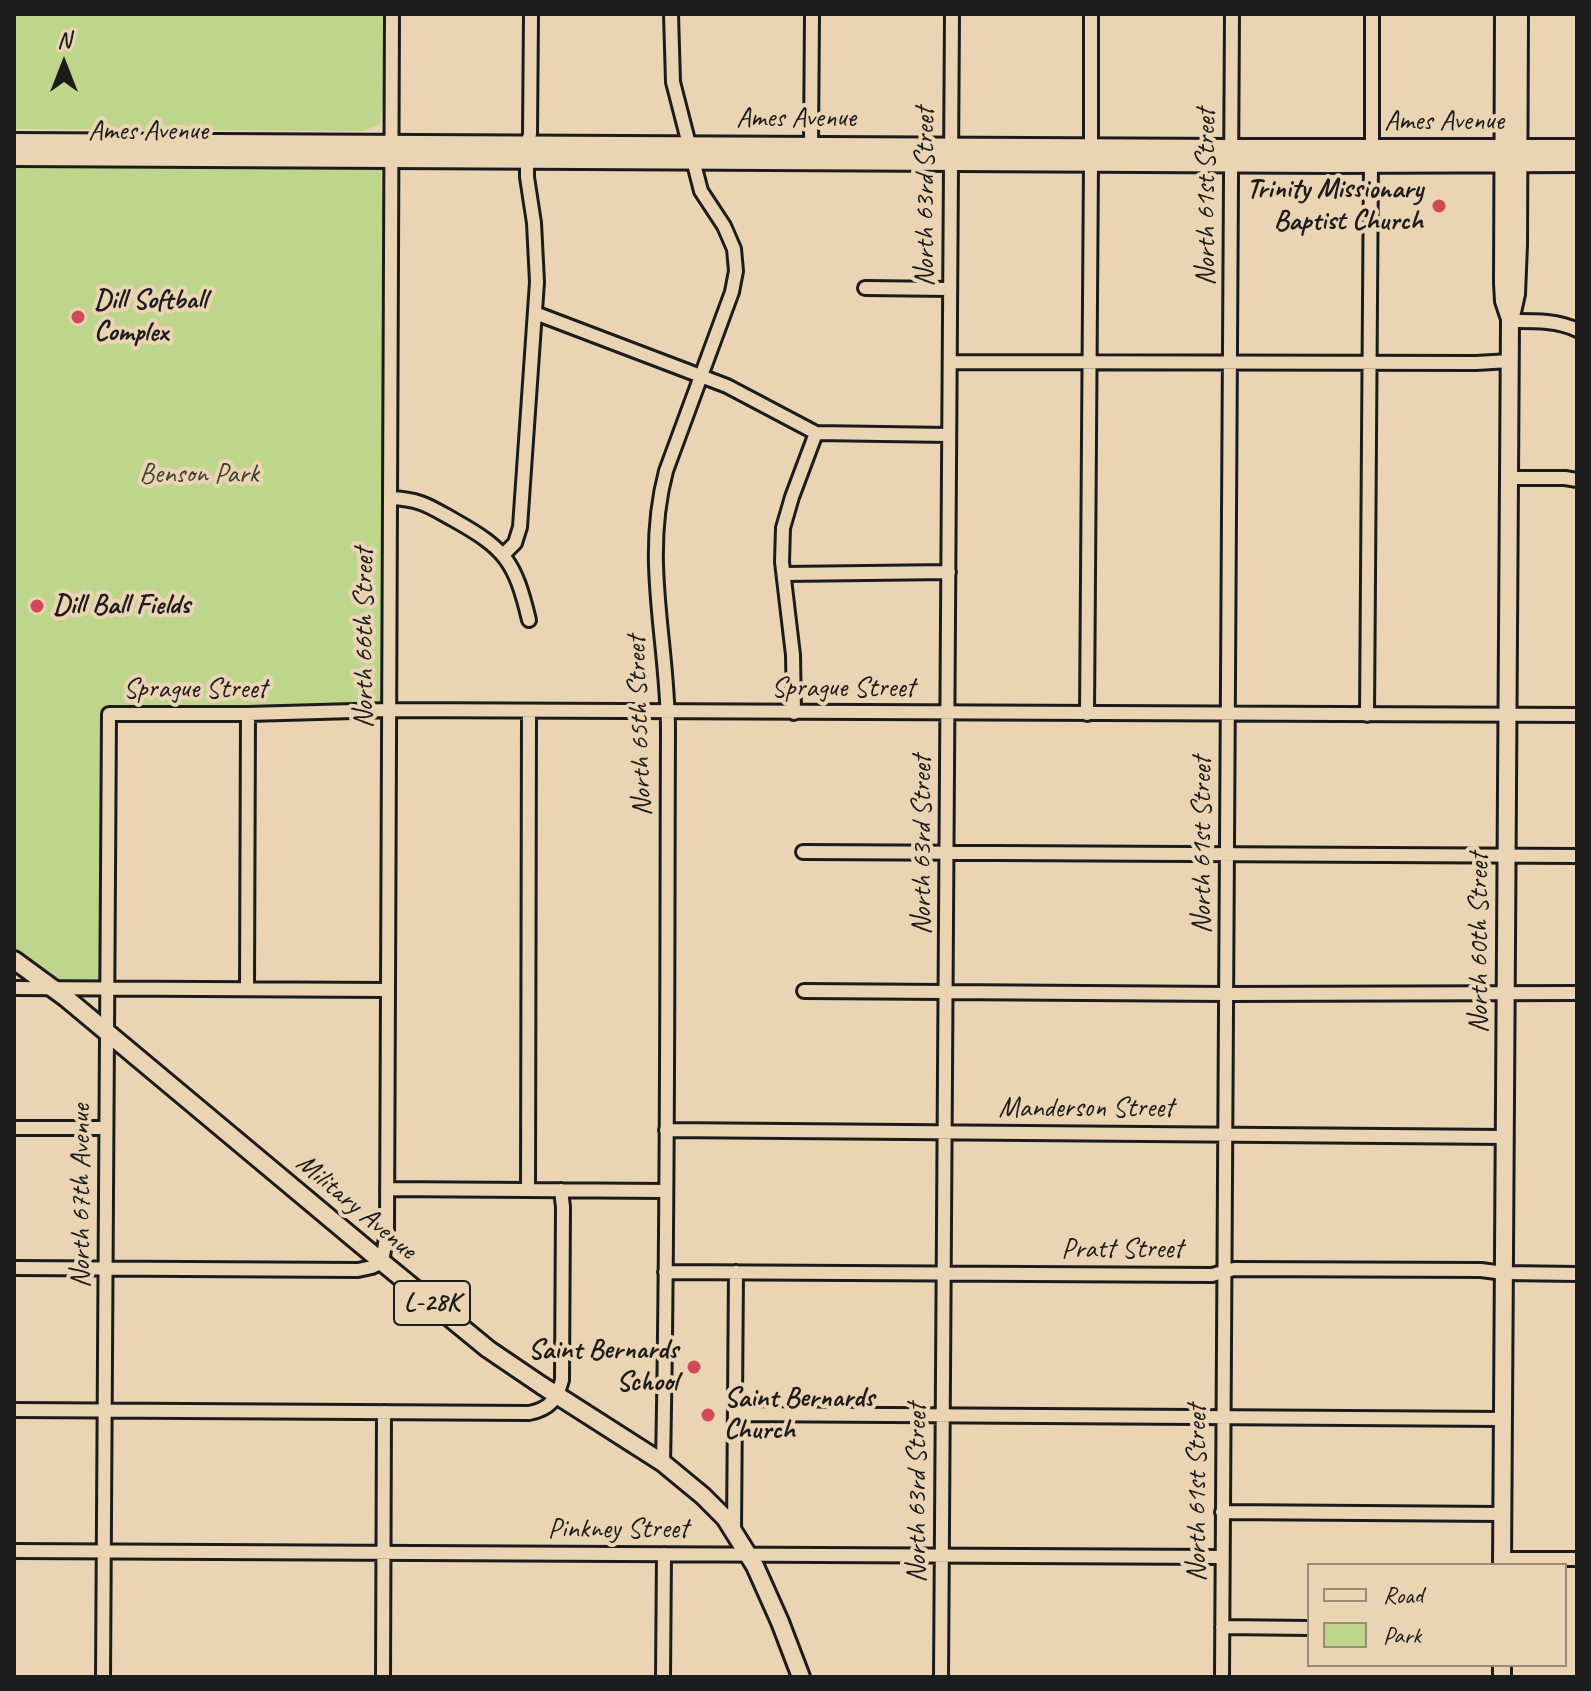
<!DOCTYPE html>
<style>
body{margin:0}
#map{position:relative;width:1591px;height:1691px;overflow:hidden;background:#ead4b3;font-family:Caveat,sans-serif}
canvas{display:block}
.frame{position:absolute;inset:0;border:16px solid #1c1c1c;pointer-events:none}
.legend{position:absolute;left:1307px;top:1563px;width:260px;height:104px;box-sizing:border-box;background:#ead4b3;border:2px solid #988a77;margin:0;padding:10px 14px;list-style:none;font-size:24px;color:#1c1c1c}
.legend li{display:flex;align-items:center;gap:16px;height:40px}
.legend b{width:40px;border:2px solid #988a77}
.north{position:absolute;left:24px;top:24px;width:80px;height:80px;-webkit-text-stroke:6px #ead4b3;paint-order:stroke;rotate:0deg;font-size:22px;font-weight:700;line-height:32px;text-align:center;color:#1c1c1c}
.north::after{content:'';display:block;margin:auto;width:28px;height:36px;background:#1c1c1c;clip-path:polygon(50% 0,100% 100%,50% 72%,0 100%)}
</style>
<div id="map">
<canvas width="1591" height="1691"></canvas>
<div class="frame"></div>
<ul class="legend">
<li><b style="height:10px;background:#ead4b3"></b>Road</li>
<li><b style="height:22px;background:#bed68c"></b>Park</li>
</ul>
<div class="north">N</div>
</div>
<script>
const ctx = document.querySelector('canvas').getContext('2d');
ctx.lineJoin = 'round';
function fillPath(path, color) { ctx.fillStyle = color; ctx.fill(path, 'evenodd'); }
function strokePath(path, color, width, dash) { ctx.strokeStyle = color; ctx.lineWidth = width; ctx.lineCap = dash ? 'butt' : 'round'; ctx.setLineDash(dash || []); ctx.stroke(path); }
function write(font, color, halo, rows, align = 'center') {
  ctx.font = font + ' Caveat,sans-serif'; ctx.lineWidth = 8; ctx.setLineDash([]); ctx.textBaseline = 'middle'; ctx.strokeStyle = halo; ctx.fillStyle = color; for (const [text, x, y, turn = 0] of rows) {
    ctx.save(); ctx.translate(x, y); ctx.rotate((+turn || 0) * Math.PI / 180); ctx.textAlign = isNaN(turn) ? turn : align; if (halo) ctx.strokeText(text, 0, 0); ctx.fillText(text, 0, 0); ctx.restore();
  }
}
fillPath(new Path2D(`
 M14,14H386V81L380,124L363,131L14,129Z
 M14,164L378,168L381,170L385,244L384,706L102,708L101,983L64,982L14,947Z`), '#bed68c');
const minor = new Path2D(`
 M527,145L530,134L531,14
 M811,145L812,14
 M1091,147V14
 M1372,148V14
 M865,288L950,289
 M535,313L727,386L816,433L949,435
 M1510,321C1532,321 1557,320 1577,330
 M950,362L1476,363L1510,361
 M1509,478H1565L1577,480
 M390,498C420,499 429,506 454,520C506,549 515,562 529,620
 M503,555L515,543L520,527L537,282L534,223L527,177V160
 M784,574L949,572
 M794,713L793,655L782,562L783,528L792,497L816,433
 M1087,714L1091,163
 M1367,715L1371,163
 M803,852L1577,856
 M14,988L388,990
 M247,989L248,714
 M804,991L1226,994L1577,993
 M14,1128H106
 M666,1130L1505,1137
 M387,1189L666,1191
 M528,1190L529,712
 M14,1268L358,1270L372,1267L382,1262L387,1232L392,14
 M665,1272L1212,1275L1234,1269L1481,1270L1504,1273L1577,1274
 M14,1410L529,1413C550,1409 557,1399 562,1380L563,1207L561,1190
 M735,1414L1503,1419
 M663,1463C668,1219 667,975 668,730C668,641 642,561 666,471L732,292L736,271L734,249L724,226L701,191L673,82L671,14
 M1222,1512L1503,1514
 M734,1532L736,1272
 M14,1551L1222,1557
 M1502,1559H1577
 M1222,1627L1309,1628
 M103,1677L109,714H248L389,710L1577,715
 M383,1677L384,1412
 M663,1677L664,1554
 M941,1677L952,14
 M1222,1677L1232,14`);
const major = new Path2D(`
 M1504,14L1503,283L1504,301L1509,316
 M14,142L1231,148H1577
 M14,157L1332,164L1577,163
 M14,960L66,998L382,1262L488,1349L541,1385L663,1463L703,1496L725,1518L755,1566L780,1622L801,1677
 M1502,1565L1509,478L1510,321L1516,294L1518,245L1519,14
 M1502,1677V1665`);
strokePath(minor, '#1c1c1c', 18);
strokePath(major, '#1c1c1c', 22);
strokePath(minor, '#ead4b3', 12);
strokePath(major, '#ead4b3', 16);
for (const [x, y, r, color] of [
 [1439,206,8,"#d1495b"],
 [78,317,8,"#d1495b"],
 [37,606,8,"#d1495b"],
 [694,1367,8,"#d1495b"],
 [708,1415,8,"#d1495b"]
]) { const dot = new Path2D(); dot.arc(x, y, r, 0, 2 * Math.PI); ctx.fillStyle = color; ctx.fill(dot); strokePath(dot, '#ead4b3', 3); }
for (const [x, y, w] of [
 [432,1303,76]
]) { const box = new Path2D(); box.roundRect(x - w / 2, y - 22, w, 44, 6); ctx.fillStyle = '#ead4b3'; ctx.fill(box); strokePath(box, '#1c1c1c', 2); }
write('bold 26px', '#1c1c1c', null, [
 ["L-28K",432,1303]
]);
write('28px', '#1c1c1c', '#ead4b3', [
 ["Ames Avenue",796,119],
 ["Ames Avenue",1444,122],
 ["Ames Avenue",148,132],
 ["North 63rd Street",926,197,-90],
 ["North 61st Street",1207,197,-90],
 ["North 66th Street",365,638,-90],
 ["Sprague Street",843,689],
 ["Sprague Street",195,690],
 ["North 65th Street",640,726,-92],
 ["North 63rd Street",923,845,-90],
 ["North 61st Street",1203,845,-90],
 ["North 60th Street",1480,943,-90],
 ["Manderson Street",1086,1109],
 ["North 67th Avenue",82,1196,-90],
 ["Military Avenue",356,1207,40],
 ["Pratt Street",1122,1250],
 ["North 63rd Street",918,1493,-90],
 ["North 61st Street",1198,1493,-90],
 ["Pinkney Street",618,1530]
]);
write('bold 28px', '#1c1c1c', '#ead4b3', [
 ["Trinity Missionary",1423,190,"right"],
 ["Baptist Church",1423,222,"right"],
 ["Dill Softball",94,301],
 ["Complex",94,333],
 ["Dill Ball Fields",53,606],
 ["Saint Bernards",678,1351,"right"],
 ["School",678,1383,"right"],
 ["Saint Bernards",724,1399],
 ["Church",724,1431]
], 'left');
write('28px', '#3c4132', '#ead4b3', [
 ["Benson Park",199,475]
]);
</script>
